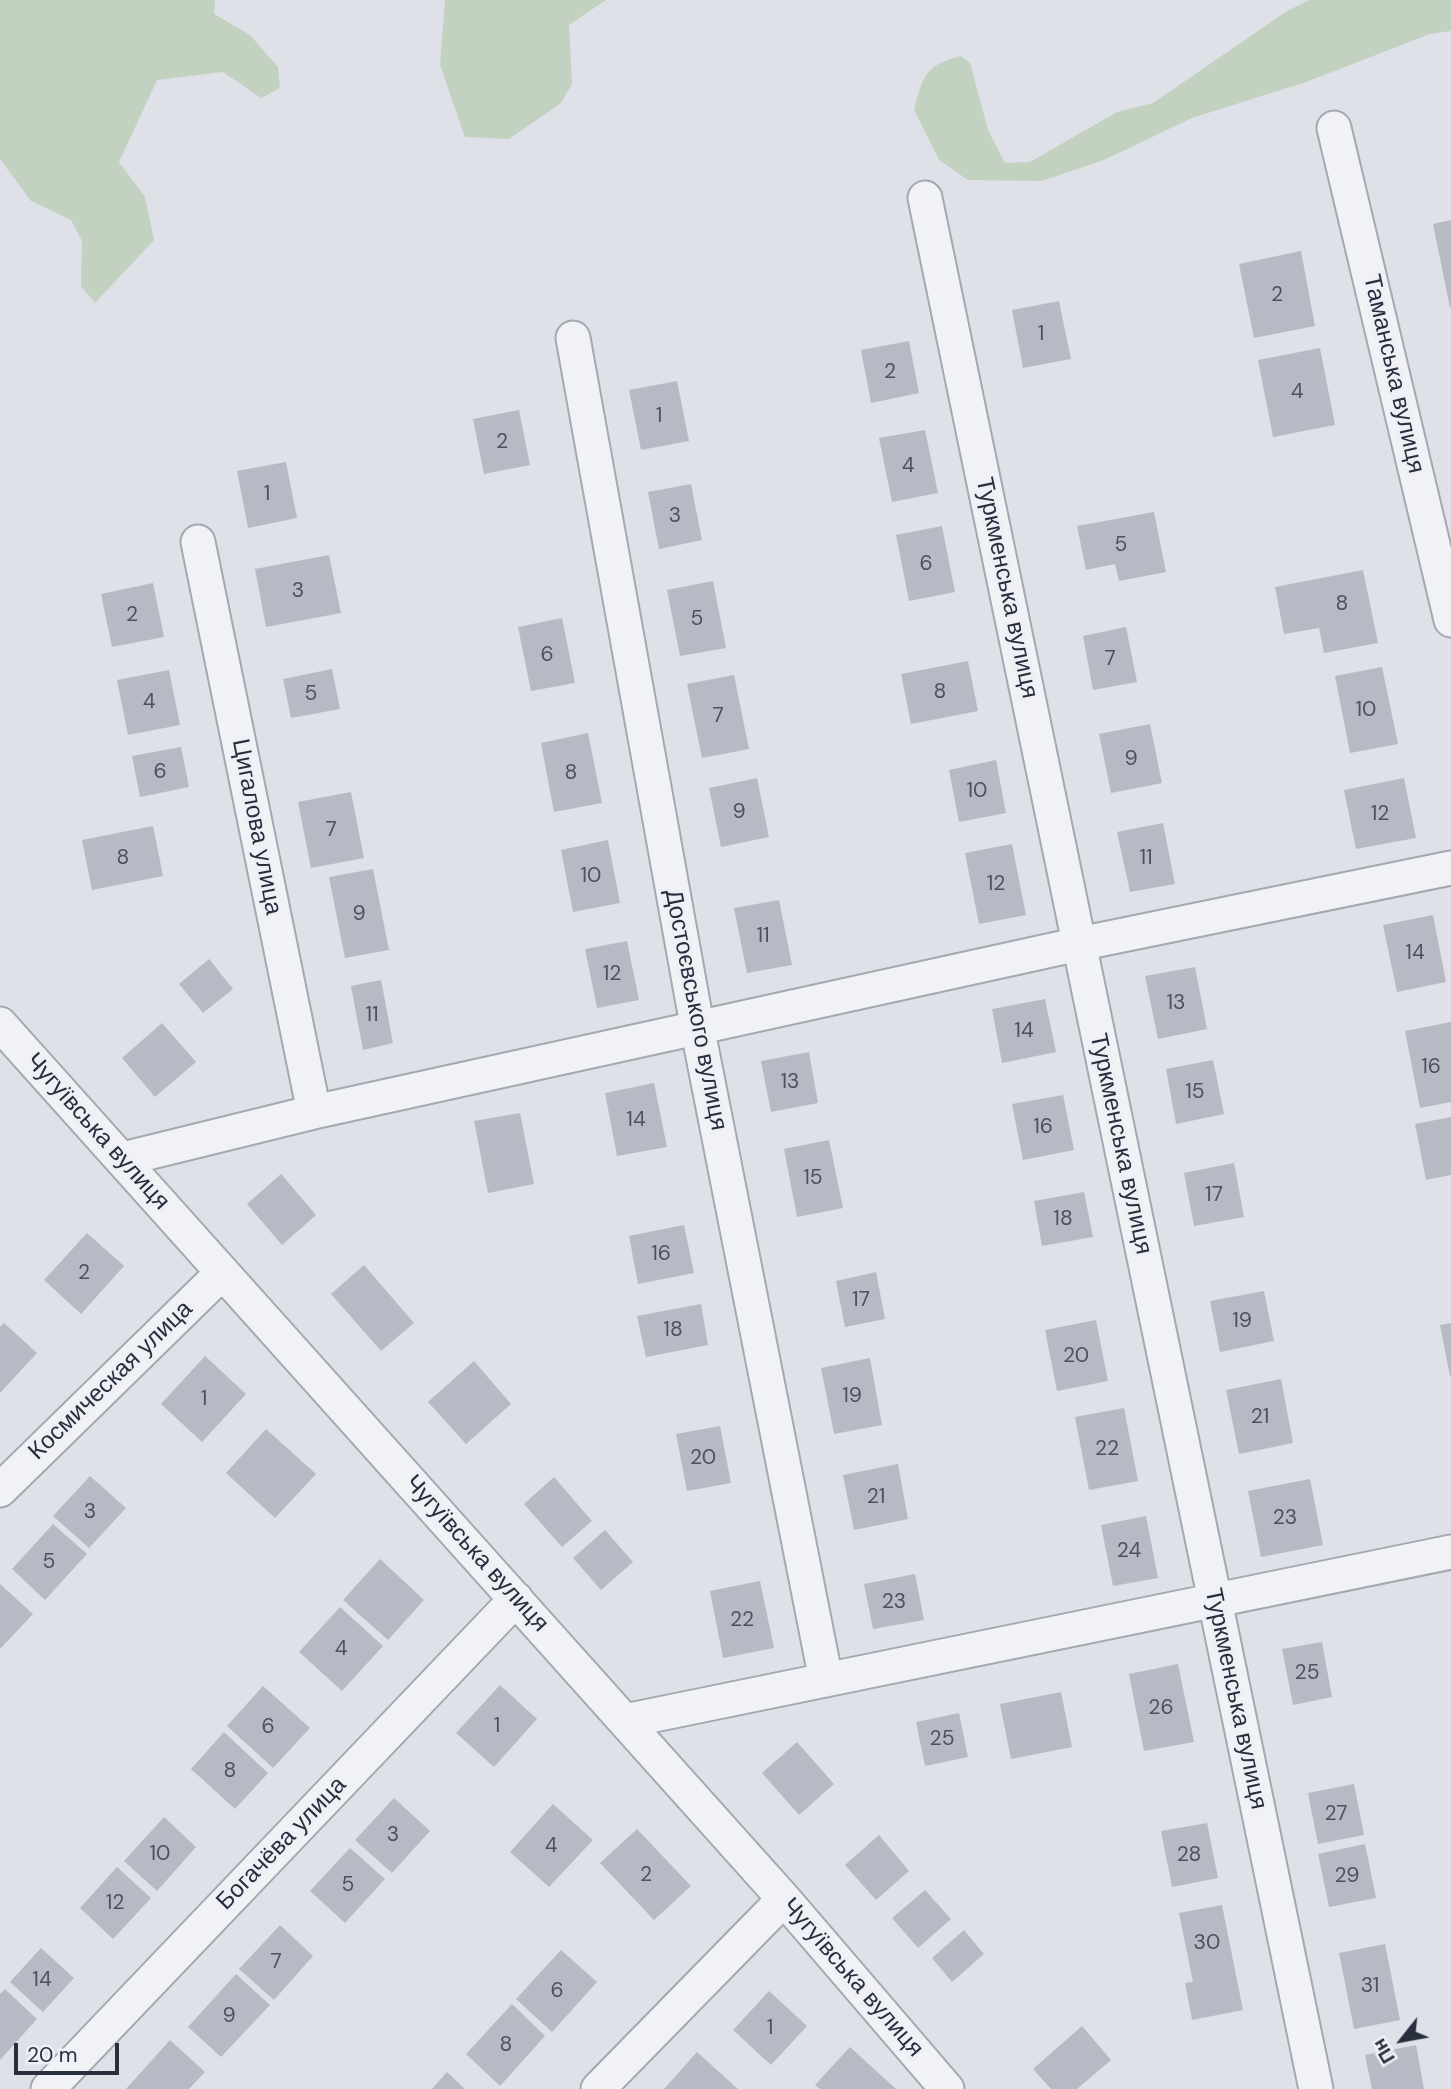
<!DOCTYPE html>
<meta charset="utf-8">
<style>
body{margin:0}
#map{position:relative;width:1451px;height:2089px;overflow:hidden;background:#dee1e7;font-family:"DM Sans",sans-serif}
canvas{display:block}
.north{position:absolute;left:1367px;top:2005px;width:70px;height:70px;-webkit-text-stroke:5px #eef0f5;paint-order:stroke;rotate:239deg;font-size:19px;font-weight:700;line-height:28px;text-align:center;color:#282e3d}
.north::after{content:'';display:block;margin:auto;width:24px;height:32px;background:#282e3d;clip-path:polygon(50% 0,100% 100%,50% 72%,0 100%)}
.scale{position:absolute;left:14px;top:2043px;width:105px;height:32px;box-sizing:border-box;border:4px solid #282e3d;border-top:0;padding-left:9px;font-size:21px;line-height:24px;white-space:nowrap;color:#282e3d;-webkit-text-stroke:5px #eef0f5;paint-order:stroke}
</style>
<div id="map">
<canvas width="1451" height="2089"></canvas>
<div class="north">Пн</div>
<div class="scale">20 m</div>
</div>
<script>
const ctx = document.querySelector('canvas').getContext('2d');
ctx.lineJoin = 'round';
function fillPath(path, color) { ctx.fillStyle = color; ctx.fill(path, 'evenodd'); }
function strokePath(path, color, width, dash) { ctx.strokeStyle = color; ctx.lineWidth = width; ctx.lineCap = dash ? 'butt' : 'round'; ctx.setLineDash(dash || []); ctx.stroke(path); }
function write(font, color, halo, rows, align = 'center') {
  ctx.font = font + ' "DM Sans",sans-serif'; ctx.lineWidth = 7; ctx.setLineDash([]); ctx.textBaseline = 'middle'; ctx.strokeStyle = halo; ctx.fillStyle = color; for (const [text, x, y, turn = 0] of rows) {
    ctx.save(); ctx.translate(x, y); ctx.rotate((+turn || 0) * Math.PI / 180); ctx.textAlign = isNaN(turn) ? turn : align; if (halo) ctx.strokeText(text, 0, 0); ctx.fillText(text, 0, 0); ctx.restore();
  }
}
fillPath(new Path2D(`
 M0,0H215L214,14L250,35L278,67L280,88L261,98L223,72L157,80L119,162L145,197L154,240L95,303L81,286L82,241L71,220L31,201L0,159Z
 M445,0H606L569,25L572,84L561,103L509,139L465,137L440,65Z
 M1309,0H1451V31L1430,34L1306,82L1192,118L1104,160L1042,181L968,180L939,160L914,110C923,76 925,65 961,56L970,63L988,130L1005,163L1030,162L1117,112L1153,103L1287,11Z`), '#c2d1c0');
fillPath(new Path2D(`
 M1451,220V307L1450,308L1433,224Z
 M1301,251L1315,326L1254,338L1239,264Z
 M1059,301L1071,359L1023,368L1012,310Z
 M909,341L919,393L871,403L861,350Z
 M1320,348L1335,425L1273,437L1258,360Z
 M677,381L689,441L641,450L629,390Z
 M519,410L530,465L484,474L473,419Z
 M925,430L938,493L892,502L879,438Z
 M286,462L297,518L248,528L237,471Z
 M691,484L702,540L659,549L648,492Z
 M1154,512L1166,572L1119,581L1115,564L1086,570L1077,526Z
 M942,526L955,592L909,601L896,535Z
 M329,555L341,613L266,627L255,569Z
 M1363,570L1378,643L1324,653L1319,628L1284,634L1275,587Z
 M713,581L726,648L680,656L667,590Z
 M153,583L164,637L112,647L101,594Z
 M562,618L575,683L531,691L518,627Z
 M1126,627L1137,682L1093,690L1083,636Z
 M968,661L978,711L911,724L901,674Z
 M1382,667L1398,744L1350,753L1335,676Z
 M332,669L340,709L291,718L283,679Z
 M169,670L180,725L128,735L117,680Z
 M734,675L749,749L702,758L687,684Z
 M1150,724L1162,783L1111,793L1099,734Z
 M588,733L602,803L554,812L541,743Z
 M181,747L189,787L140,797L132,756Z
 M996,760L1006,813L959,822L949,770Z
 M757,778L769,837L721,847L709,788Z
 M1404,778L1416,838L1356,849L1344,790Z
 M351,792L364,858L311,868L298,802Z
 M1163,823L1175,884L1130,892L1117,832Z
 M153,826L163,876L92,890L82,840Z
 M608,840L620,903L573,912L561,850Z
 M1012,844L1026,915L979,924L965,853Z
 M373,869L389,950L345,958L329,877Z
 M779,900L792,965L747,973L734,908Z
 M1433,915L1446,982L1397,992L1383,925Z
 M627,941L639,1000L597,1008L585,949Z
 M209,959L233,989L203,1013L179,984Z
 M1195,967L1207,1029L1158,1039L1145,976Z
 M381,980L393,1043L363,1050L351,986Z
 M1045,999L1056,1052L1002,1063L992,1009Z
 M1451,1022V1102L1420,1108L1405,1031Z
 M162,1023L196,1062L155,1097L122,1058Z
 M809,1052L818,1103L771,1112L761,1061Z
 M1213,1060L1224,1114L1176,1124L1166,1069Z
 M654,1083L667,1147L617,1156L605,1093Z
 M1063,1095L1074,1150L1023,1160L1012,1104Z
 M520,1113L534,1184L488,1193L474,1121Z
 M1451,1117V1175L1426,1180L1415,1124Z
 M829,1140L843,1208L797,1217L784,1149Z
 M1234,1163L1244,1217L1194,1226L1184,1173Z
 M281,1174L316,1215L282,1245L247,1204Z
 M1084,1192L1093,1237L1042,1246L1034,1201Z
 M684,1225L694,1273L638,1284L629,1236Z
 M87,1233L124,1266L81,1314L44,1280Z
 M364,1265L414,1323L381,1351L331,1294Z
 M876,1272L885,1319L845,1327L836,1281Z
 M1264,1291L1274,1341L1220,1352L1210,1301Z
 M701,1304L708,1345L646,1357L637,1316Z
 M1096,1320L1108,1381L1057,1391L1045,1330Z
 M4,1323L37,1353L0,1393V1327Z
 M1451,1323V1376H1450L1440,1325Z
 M205,1356L246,1394L202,1442L161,1404Z
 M870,1358L882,1425L834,1434L821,1368Z
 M474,1361L511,1404L466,1444L428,1402Z
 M1281,1379L1293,1443L1239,1454L1226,1390Z
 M1124,1408L1138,1481L1089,1490L1075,1417Z
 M720,1426L731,1483L687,1491L676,1434Z
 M266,1429L316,1474L275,1518L226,1473Z
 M898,1464L908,1519L854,1530L843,1475Z
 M90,1476L126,1508L89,1548L53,1516Z
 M554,1477L592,1521L562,1547L524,1504Z
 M1310,1479L1323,1545L1261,1557L1248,1491Z
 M1146,1516L1158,1578L1113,1586L1101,1525Z
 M53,1524L87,1554L45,1600L12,1569Z
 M605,1530L633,1562L601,1590L573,1558Z
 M380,1559L424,1600L388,1640L343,1600Z
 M915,1574L924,1620L873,1629L864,1584Z
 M760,1581L774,1648L723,1658L710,1591Z
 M0,1584L33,1614L0,1649Z
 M340,1607L383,1646L342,1691L299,1652Z
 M1322,1642L1332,1697L1293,1705L1282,1649Z
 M1178,1664L1194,1742L1144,1751L1129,1674Z
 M500,1685L537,1719L494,1767L456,1733Z
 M263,1686L310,1728L273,1768L227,1726Z
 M1061,1692L1072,1747L1011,1759L1000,1704Z
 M959,1713L968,1757L925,1766L916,1722Z
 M224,1732L268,1773L235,1809L191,1769Z
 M797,1742L834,1784L799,1815L762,1773Z
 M1354,1784L1364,1835L1318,1844L1308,1793Z
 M394,1798L430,1831L392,1873L355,1840Z
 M553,1804L593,1840L549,1887L510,1852Z
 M164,1817L196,1847L157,1891L124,1861Z
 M1207,1823L1218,1878L1172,1887L1161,1831Z
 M637,1829L691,1886L654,1920L600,1863Z
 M879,1835L909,1871L876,1900L845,1865Z
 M1365,1844L1376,1898L1329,1907L1318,1854Z
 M350,1848L385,1879L345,1923L310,1891Z
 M117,1867L151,1898L113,1939L80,1908Z
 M925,1890L951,1919L918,1948L892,1918Z
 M1222,1905L1243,2010L1192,2020L1185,1983L1193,1982L1179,1913Z
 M280,1925L313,1956L274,2000L239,1969Z
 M964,1930L984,1954L952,1982L932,1958Z
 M1385,1944L1400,2020L1354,2029L1339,1953Z
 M41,1948L74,1978L43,2012L10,1982Z
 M561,1950L597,1982L552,2032L516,1999Z
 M236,1974L270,2005L221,2057L188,2027Z
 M5,1989L37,2019L0,2060V1994Z
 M769,1991L807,2026L771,2065L733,2030Z
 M512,2004L545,2036L500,2086L466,2054Z
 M1082,2026L1111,2060L1077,2089H1051L1033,2069Z
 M170,2040L205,2072L189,2089H126Z
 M1416,2045L1424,2089H1372L1365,2055Z
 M850,2047L896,2089H820L815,2085Z
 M697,2052L738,2089H664Z
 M447,2072L465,2089H432Z`), '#b6bac4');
const street = new Path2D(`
 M1334,128L1451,620
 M925,198L1316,2089
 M573,338L698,1031L826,1680
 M198,542L314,1112
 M0,1024L784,1899L947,2089
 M123,1159L314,1112L1079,944L1451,868
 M0,1490L222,1273
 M625,1721L1451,1552
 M48,2089L516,1599
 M598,2089L784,1899`);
strokePath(street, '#a4a8b1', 37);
strokePath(street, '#f1f2f6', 33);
write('21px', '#4c515f', null, [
 ["2",1277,295],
 ["1",1041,334],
 ["2",890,372],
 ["4",1297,392],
 ["1",659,416],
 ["2",502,442],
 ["4",908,466],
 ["1",267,494],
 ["3",675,516],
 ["5",1121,545],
 ["6",926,564],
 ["3",298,591],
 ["8",1342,604],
 ["2",132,615],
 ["5",697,619],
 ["6",547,655],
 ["7",1110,659],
 ["8",940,692],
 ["5",311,694],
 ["4",149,702],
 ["10",1366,710],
 ["7",718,716],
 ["9",1131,759],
 ["6",160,772],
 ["8",571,773],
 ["10",977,791],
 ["9",739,812],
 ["12",1380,814],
 ["7",331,830],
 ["8",123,858],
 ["11",1146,858],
 ["10",591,876],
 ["12",996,884],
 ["9",359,914],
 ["11",763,936],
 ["14",1415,953],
 ["12",612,974],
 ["13",1176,1003],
 ["11",372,1015],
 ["14",1024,1031],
 ["16",1431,1067],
 ["13",790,1082],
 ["15",1195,1092],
 ["14",636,1120],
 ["16",1043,1127],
 ["15",813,1178],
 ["17",1214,1195],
 ["18",1063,1219],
 ["16",661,1254],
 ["2",84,1273],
 ["17",861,1300],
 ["19",1242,1321],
 ["18",673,1330],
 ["20",1076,1356],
 ["19",852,1396],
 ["1",204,1399],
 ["21",1260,1417],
 ["22",1107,1449],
 ["20",703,1458],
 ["21",876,1497],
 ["3",90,1512],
 ["23",1285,1518],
 ["24",1129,1551],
 ["5",49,1562],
 ["23",894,1602],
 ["22",742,1620],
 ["4",341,1649],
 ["25",1307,1673],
 ["26",1161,1708],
 ["1",497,1726],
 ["6",268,1727],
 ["25",942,1739],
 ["8",230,1771],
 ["27",1336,1814],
 ["3",393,1835],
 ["4",551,1846],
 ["10",160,1854],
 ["28",1189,1855],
 ["2",646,1875],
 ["29",1347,1876],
 ["5",348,1885],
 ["12",115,1903],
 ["30",1207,1943],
 ["7",276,1962],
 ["14",42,1980],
 ["31",1370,1986],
 ["6",557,1991],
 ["9",229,2016],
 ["1",770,2028],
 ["8",506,2045]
]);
write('24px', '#282e3d', '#eef0f5', [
 ["Таманська вулиця",1393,374,77],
 ["Туркменська вулиця",1006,588,78],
 ["Цигалова улица",256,827,79],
 ["Достоєвського вулиця",695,1010,79],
 ["Чугуївська вулиця",97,1132,48],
 ["Туркменська вулиця",1120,1144,78],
 ["Космическая улица",111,1381,-44],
 ["Чугуївська вулиця",476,1554,48],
 ["Туркменська вулиця",1235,1699,78],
 ["Богачёва улица",282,1844,-46],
 ["Чугуївська вулиця",852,1978,49]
]);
</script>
